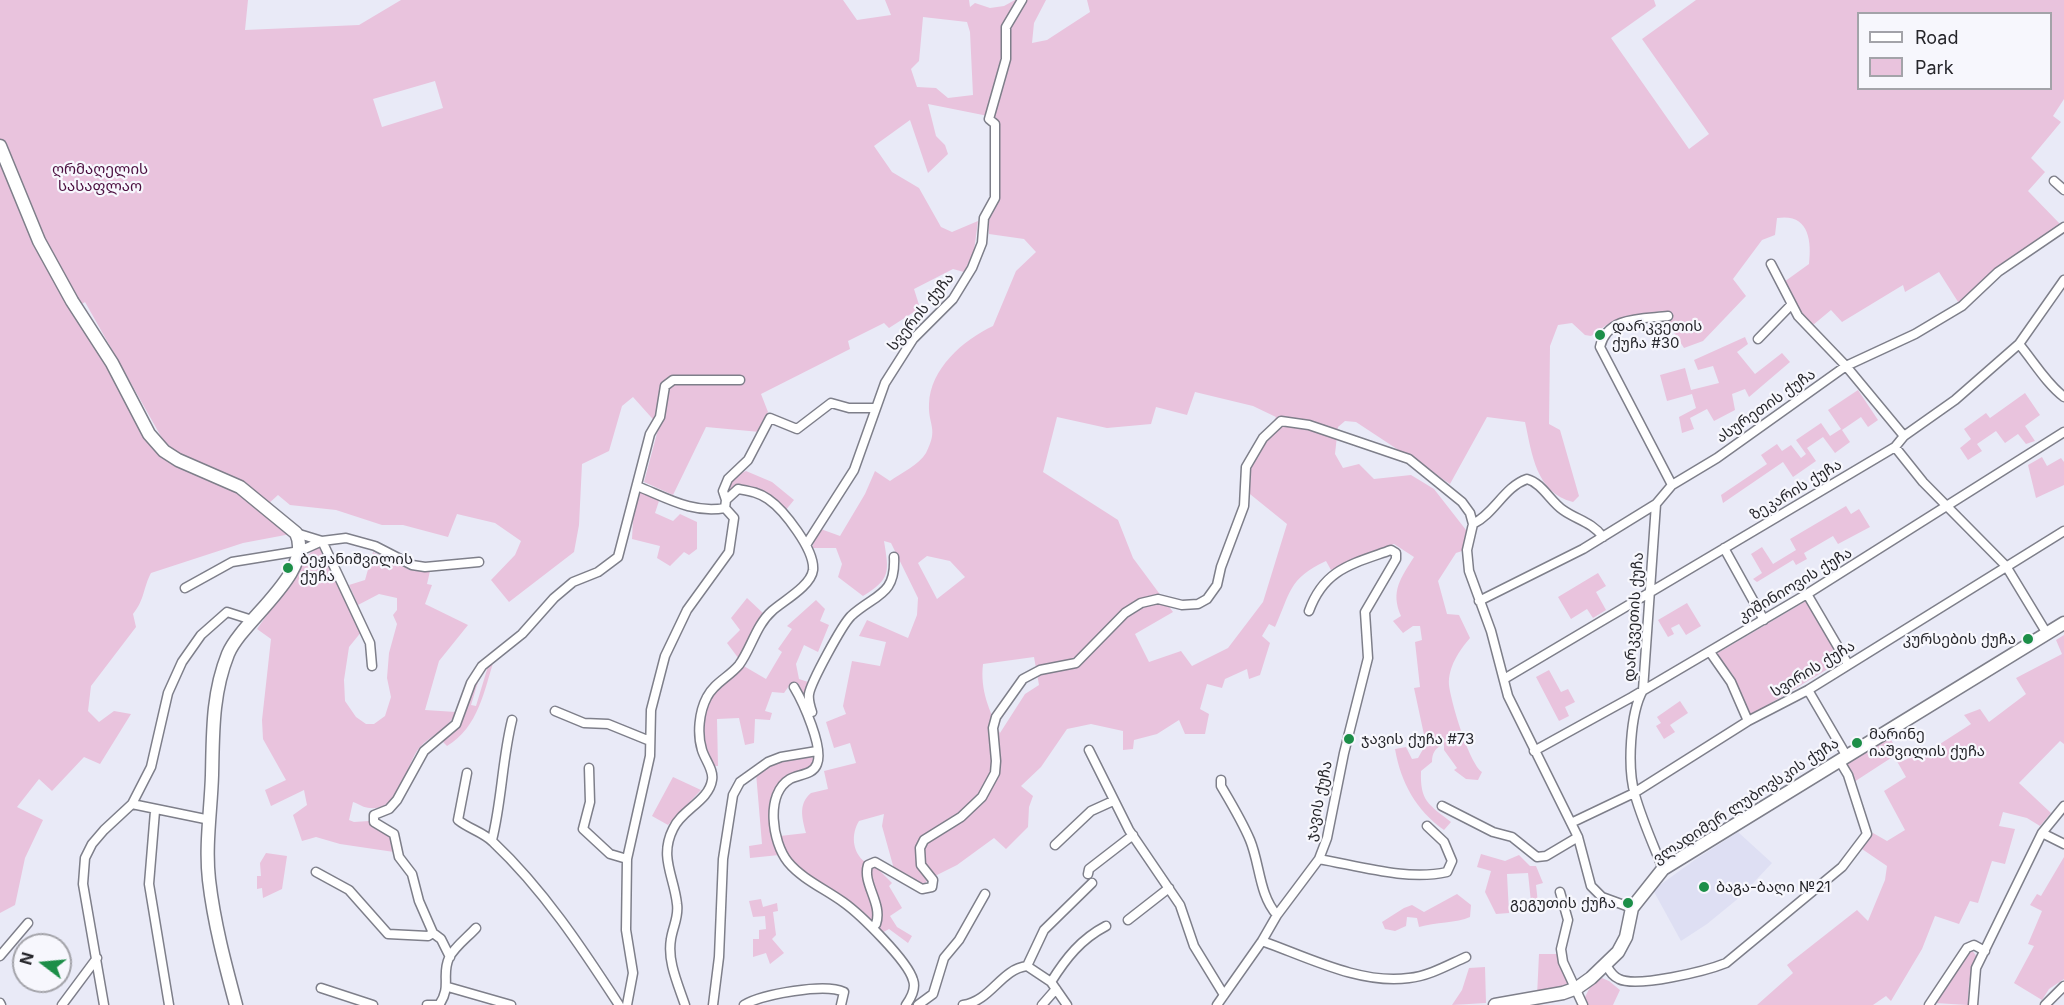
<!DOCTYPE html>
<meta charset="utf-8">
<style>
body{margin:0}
#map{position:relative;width:2064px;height:1005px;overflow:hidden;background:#e9eaf7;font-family:Inter,sans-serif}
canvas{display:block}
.legend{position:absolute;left:1857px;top:12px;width:195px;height:78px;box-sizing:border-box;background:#f7f7fd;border:2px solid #a3a3a9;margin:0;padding:8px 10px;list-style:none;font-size:18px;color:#26262b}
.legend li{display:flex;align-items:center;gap:12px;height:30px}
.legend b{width:30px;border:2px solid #a3a3a9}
.north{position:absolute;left:12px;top:933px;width:60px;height:60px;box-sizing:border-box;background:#f7f7fd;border:2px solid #a3a3a9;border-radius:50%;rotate:286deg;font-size:16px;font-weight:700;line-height:24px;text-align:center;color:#26262b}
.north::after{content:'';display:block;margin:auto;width:21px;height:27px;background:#1c8e48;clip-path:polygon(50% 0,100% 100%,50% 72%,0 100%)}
</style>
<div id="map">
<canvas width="2064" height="1005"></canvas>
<ul class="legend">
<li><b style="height:8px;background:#fff"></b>Road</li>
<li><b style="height:16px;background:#e9c3dd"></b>Park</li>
</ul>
<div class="north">N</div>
</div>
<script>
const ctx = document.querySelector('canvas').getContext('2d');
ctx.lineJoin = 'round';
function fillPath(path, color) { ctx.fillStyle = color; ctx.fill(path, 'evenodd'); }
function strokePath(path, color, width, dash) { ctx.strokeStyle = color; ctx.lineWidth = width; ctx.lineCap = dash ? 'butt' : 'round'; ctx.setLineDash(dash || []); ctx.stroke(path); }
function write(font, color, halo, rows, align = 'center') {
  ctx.font = font + ' Inter,"Noto Sans Georgian",sans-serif'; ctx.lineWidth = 4.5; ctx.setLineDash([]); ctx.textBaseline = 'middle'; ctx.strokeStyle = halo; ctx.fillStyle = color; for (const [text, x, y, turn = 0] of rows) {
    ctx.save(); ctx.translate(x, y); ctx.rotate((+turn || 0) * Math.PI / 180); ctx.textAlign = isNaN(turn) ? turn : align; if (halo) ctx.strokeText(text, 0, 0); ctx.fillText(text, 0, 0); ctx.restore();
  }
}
fillPath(new Path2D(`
 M1738,832L1772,863L1740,897L1707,924L1681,941L1653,890L1696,859Z`), '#dedff3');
fillPath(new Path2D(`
 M0,0H248L245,30L359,25L401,0H843L857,20L891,15L885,0H969L970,7L975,3L990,8L1004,6L1015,0H1046L1034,23L1032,43L1047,40L1090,12L1087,0H1654L1656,6L1611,38L1689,149L1709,134L1642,39L1696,0H2064V99L2053,116L2061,122L2031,158L2045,172L2028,191L2061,225L2000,267L1960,305L1939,272L1905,292L1903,285L1842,322L1831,310L1813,325L1797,310L1784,282L1809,264C1812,239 1808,213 1777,218L1775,235L1762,240L1733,279L1746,296L1703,341L1684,348L1660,311L1608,324L1591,336L1585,335L1572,323L1558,325L1550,346L1549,424L1560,430L1579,496L1573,502C1536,493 1532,454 1525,422L1487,417L1450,484L1356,422L1345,421L1338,427L1335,454L1343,468L1359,464L1374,479L1411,475L1434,489L1466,530L1465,550L1456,553L1438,581L1447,614L1459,615L1470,638C1459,651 1448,667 1449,685C1451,702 1469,763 1482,772L1478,780L1466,779L1454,770L1457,768L1444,750V744C1435,748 1432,753 1432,762L1421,771C1420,801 1428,804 1451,822L1444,830C1416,810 1401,783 1395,749L1406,747L1412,759L1418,758L1426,744L1414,688L1420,687L1415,642L1422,640L1420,626H1413L1403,633L1393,621L1401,616C1390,591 1401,578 1414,557L1394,544L1331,570L1326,561C1288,579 1291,592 1275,627L1269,624L1262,636L1270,643L1260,675L1249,679L1247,669L1225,679L1222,688L1207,684L1200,709L1209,714L1205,734H1185L1179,720L1157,734L1134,740L1133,749L1123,750V731L1091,724L1067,729L1041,767L1021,786L1033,796L1029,807L1028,827L1006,849L994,838L957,865L935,876L933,875L922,886L894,869L882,826L884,814L859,821C851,834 852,852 865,862C860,880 886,906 872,922C865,919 862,911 856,906C826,883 791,879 780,836L806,833C802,818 798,804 811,793L828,789L824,771L856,763L850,743L834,748L826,722L846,714L843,706L852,661L880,666L886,642L859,636L867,620L908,638L917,615L918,598L891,543L884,541C889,572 891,579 863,596L838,577L842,564L836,548H812L818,528L840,536L865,494L875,471L890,481C901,473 919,465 926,453C939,428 928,426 929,404C930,369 963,340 993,326L1016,271L1036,252L1024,239L989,234L988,215L996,206L998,195L997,128L993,117L928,104L936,136L945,145L948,154L928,173L910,120L874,146L892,172L919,188L941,227L952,232L978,221L974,251L964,272L953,269L914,289L920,308L889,328L884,323L848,341L850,349L761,394L768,412L760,432L706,427L673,495L644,482L659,426L633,397L622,406L609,451L582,464L579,525L574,552L509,602L491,580L515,555L521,541L495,523L457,514L448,537L403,525H382L336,510L290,505L278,495L267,505L235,480L177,453L163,440L85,302L73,310L164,451L240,487L296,533L243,543L151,573C143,588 145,599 133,614L136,627L91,686L88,711L99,722L114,711L131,714L100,764L84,757L52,791L39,779L17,807L43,820L25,858L15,905L0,913ZM1858,14H2050V88H1858ZM923,17L967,22L970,32L973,95L948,98L936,88L917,87L911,69L919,61ZM435,81L443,108L382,127L373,99ZM1195,392L1253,406L1276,417L1240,486L1287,524L1263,602L1228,648L1192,666L1181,651L1149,662L1135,634L1173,612L1133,558L1118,520L1043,472L1057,417L1107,428L1151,424L1156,407L1187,415ZM927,556L950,561L965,577L937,599L918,563ZM1034,657L1039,685L1025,694L1000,733C989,710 980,690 983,664Z
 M1745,337L1748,344L1737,352L1755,374L1782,353L1790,362L1749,397L1745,389L1732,394L1735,410L1714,421L1707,409L1690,418L1694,429L1682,433L1679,417L1696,408L1692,394L1667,401L1660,375L1685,368L1691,390L1719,383L1713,366L1698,370L1694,360Z
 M1858,390L1878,420L1868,427L1861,417L1842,430L1850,442L1835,453L1823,437L1807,448L1816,461L1793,477L1783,462L1723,503L1721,495L1767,464L1761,455L1777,444L1782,451L1791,445L1801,458L1806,454L1796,440L1821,423L1830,436L1841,429L1828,410Z
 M2025,393L2040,415L2025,426L2035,441L2026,444L2018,434L2005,443L1996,431L1977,444L1982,451L1968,460L1960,448L1971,439L1964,429L1986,413L1990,418Z
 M2042,457L2047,466L2061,458L2064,462V485L2036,498L2028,465Z
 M746,471L772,482L794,500L785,511C769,497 746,474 726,495C729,482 734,476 746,471Z
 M645,492L660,498L655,513L673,521L680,514L697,522V549L689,555L684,552L670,566L657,558L660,546L632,539L634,500L638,493Z
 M1846,506L1851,514L1859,509L1870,527L1838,544L1833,536L1804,553L1807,559L1796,565L1793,560L1757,582L1753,579L1762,573L1751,554L1762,547L1773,564L1796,550L1790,539Z
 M321,546L362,631L349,647L344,680L345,701L356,717L366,724H374L385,716L391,697L387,678L389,653L397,624L393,615L397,610V598L379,594L358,605L349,585L365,580L373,552L410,570L430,571L427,584L432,585L425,604L468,625L439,661L425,710L456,712C445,735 429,734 417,751C405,769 399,812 370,808C364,808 359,804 353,802L349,820L354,822L369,821L393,835L394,852L340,844L316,837L302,841L293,815L307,805L304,790L271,806L265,790L286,780L263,739L262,720L271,639L257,629L310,553Z
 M1598,573L1606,586L1596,592L1606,610L1593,618L1587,609L1571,619L1558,597Z
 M747,598L764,614L739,659L727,643L740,630L731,618Z
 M816,600L825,609L820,621L829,625L818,652L804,645L796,664L799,679L811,683L809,713L798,683H791L784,693L772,692L765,711L772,713L770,720L755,719L754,743L745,745L739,718L717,719L718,766H713C692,717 706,699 742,665L766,679L782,652L778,649L792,629L787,626Z
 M1806,601L1841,661L1751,715L1738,694L1733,675L1716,654Z
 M1687,603L1701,626L1686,635L1679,624L1671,628L1674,634L1668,637L1658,620Z
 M2064,635V744L2060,741L2019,783L2051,813L2040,826L2027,818L2003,812L1999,826L2015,829L2005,864L1992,861L1978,903L1970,901L1959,924L1935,916L1922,949L1891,1001L1886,996L1873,1005H1757L1793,973L1787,965L1857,910L1868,921L1885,880L1887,866L1862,849L1873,833L1887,841L1905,830L1884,791L1906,777L1894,756L1854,782L1845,763L1890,738L1903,761L1913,756L1915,760L1971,724L1964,715L1980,709L1989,722L2026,694L2016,678L2062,654L2056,640Z
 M495,657C484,690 479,727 447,746L443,742C464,723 466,695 481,672L471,705L476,706L489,663Z
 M1549,670L1561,692L1568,689L1575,702L1565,707L1569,716L1559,721L1536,677Z
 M1680,701L1688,713L1670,725L1675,732L1664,739L1656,726L1661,723L1657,717Z
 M809,755L815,760L812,768C801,772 785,775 777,785C762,802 772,837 779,855L750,858L749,846L762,844L756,773L780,760Z
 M673,777L701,790L668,825L652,816Z
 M266,853L287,856L282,889L263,898L262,888L257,889V876H261L260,863Z
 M1481,854L1505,861L1519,855L1530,866H1536L1543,883L1536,885L1538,903L1531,902L1528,873L1507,874L1509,913L1496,914L1485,892L1491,871L1477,867Z
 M2064,857V979L2049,989L2042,1000L2014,983L2034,946L2028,944L2042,911L2030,905L2037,894L2041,896Z
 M873,867H876L892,883L889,886L902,908L890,916L897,927L912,936L908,943L889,929L880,934V902L870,871Z
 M1457,894L1471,905L1470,917C1457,923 1435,922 1419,927L1417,918L1407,917L1406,926L1395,931L1385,929L1382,922L1404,908L1412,905L1424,912Z
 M761,899L763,907L777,903L778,911L773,912L776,935L772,939L784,953L770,964L766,953L753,957V939H759V930L766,929L765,916L753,917L749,901Z
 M1972,950L1977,957L1969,982L1968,1005L1935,1003L1968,952Z
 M1539,954H1558L1572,985L1537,996Z
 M1485,967L1486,1003L1452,1005L1462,990L1469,968Z
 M1602,978L1609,981L1620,990L1613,1005H1587L1585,997L1590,987Z`), '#e9c3dd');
const street = new Path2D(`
 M2054,181L2064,190
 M1771,264L1798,316L1846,366L1904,436
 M1668,316C1642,319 1607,316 1600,347L1672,485
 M1758,339L1791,305
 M2019,344C2034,362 2046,383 2064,397
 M1895,447L1923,482L2006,566L2046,632
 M637,486C667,498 693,514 725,508
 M726,500L723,491L728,479L748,460L770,418L797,429L831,403L849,408H875
 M1656,504L1643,690C1630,713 1627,768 1635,795C1642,820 1653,844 1663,869
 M296,533L322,541L370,643L372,666
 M1603,537C1592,522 1577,520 1563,510C1550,501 1542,483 1527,479C1504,487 1495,513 1473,524L1467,550L1469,571L1491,631L1508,696L1578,837L1591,886L1602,897L1632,908
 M806,545L854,470L885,383L913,339L953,299L972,268L982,243L984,218L995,198V124L989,119L1006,59V27L1022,0
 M1724,548L1764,620
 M185,588L232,562L300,551L322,541L346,538L375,546L412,565L425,567L479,562
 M1807,594L1848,664
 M1479,601L1583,549L1656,504L1672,485L1717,458L1846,366L1915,334L1962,306L1998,272L2064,227
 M1710,652L1731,682L1748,721
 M1504,679L1895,447L1904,436L1955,400L2019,344L2064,280
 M794,687C803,702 824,748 817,764C813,775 799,774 790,779C765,794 772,842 788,862C802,879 825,889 843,902C860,914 908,961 913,980C916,988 911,998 906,1005
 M1808,690L1846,755
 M555,711L584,723L608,724L650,741
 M812,712C810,706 808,700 809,694C811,682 842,625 851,616C875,594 896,596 894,557
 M1089,750L1129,830L1180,905L1194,946L1224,995
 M1534,751L1632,697L1807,594L2064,432
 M589,768L590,802L583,829L610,854L627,859
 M467,773L458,820C469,829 483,832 493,842C543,889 582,948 619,1005
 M1221,780V786C1231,803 1242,821 1250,840C1260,864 1259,895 1277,915
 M132,804L210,820
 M1442,806L1493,832L1512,837L1537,857L1546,856L1578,837
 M155,811L149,884L169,1005
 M1571,823L1634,793L1748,721L1808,690L2064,531
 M2042,833L2064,844
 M492,840C502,800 502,760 512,720
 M1055,845L1091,811L1113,801
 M1319,859C1359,866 1407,881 1447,872L1452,861L1444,842L1427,826
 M316,872L349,890L388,934L428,936L433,933
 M1088,874L1089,869L1133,835
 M1560,892L1568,920L1561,949L1563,962L1583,1005
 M1128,920L1169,888
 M872,927L876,924C883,903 862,884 868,865L875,862L922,889L932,887L933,880L921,865L920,848L924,840L961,817L982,797L995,773L996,761L993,728L996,717L1023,679L1040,670L1076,663L1125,613L1141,603L1158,599L1182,605L1198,604L1207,599L1217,585L1221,567L1244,506L1246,467L1263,438L1281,421L1309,425L1409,459L1462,502L1470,513L1473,524
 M1262,941C1307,957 1361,985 1409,978C1429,976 1448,965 1466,957
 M0,956L28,923
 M450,957L441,939L433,933L419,901L412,874L399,857L394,834L374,822V815L389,809L397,800L424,751L456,724L471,683L482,666L522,634L554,598L573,582L598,572L618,557L650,434L660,417L665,386L673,380H740
 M1606,965C1610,971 1612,976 1619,979C1637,988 1706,971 1726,963L1842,867L1867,834L1848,775L1839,760
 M1027,966L1044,930L1092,883
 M1051,982C1066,958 1081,939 1106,926
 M448,987L511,1005
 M321,988L373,1005
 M0,1003L1,1005
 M62,1005L97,958
 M104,1005L83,884L85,858L92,844L104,830L132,804L151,767L168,693L182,662L201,635L227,612L252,620
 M427,1005H439C452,987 441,975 449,958C454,947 468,937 476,928
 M627,1005L633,973L626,930L627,859L650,756L651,710L665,656L687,610L729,552L734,518L725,508
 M685,1005C678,984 667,961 671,939C673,926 679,917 677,904C674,876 659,857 673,829C681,810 709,801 712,780C714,770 705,760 702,750C697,734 699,712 707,697C714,683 729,677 739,665C751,649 756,625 772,611C783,601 811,586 813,570C815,550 784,510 768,499C758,492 749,491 738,489L726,500L725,508
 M713,1005L719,957L723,859L733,795L740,782L768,762L781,757L817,751
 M744,1005C763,994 825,983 844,992L841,1005
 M918,1005L933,994L944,958L959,940L985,894
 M963,1005C991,1001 1001,969 1027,966L1051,982L1067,1005
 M1042,1005L1056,989
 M1217,1005L1262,941L1277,915L1319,859L1327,838L1344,753L1368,658L1365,612L1396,559V553L1391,550C1352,564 1324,569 1309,611
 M1929,1005L1967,948L1974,945L1985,951
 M1973,1005L1976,968L2042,833L2064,806
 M2045,1005L2064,986`);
const secondary = new Path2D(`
 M0,146L39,241L72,301L112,363L149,434L164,451L178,460L240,487L296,533C315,572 242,620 228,654C212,694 213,733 212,775C211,809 205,846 209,880C214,923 225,964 236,1005
 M1495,1005L1563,993L1577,988L1591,978L1618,952L1626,937L1632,908L1663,869L2064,623`);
strokePath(street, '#7e7f8a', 11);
strokePath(secondary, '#7e7f8a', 15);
strokePath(street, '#fff', 8);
strokePath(secondary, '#fff', 12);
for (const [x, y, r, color] of [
 [1600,335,6,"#1c8e48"],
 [288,568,6,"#1c8e48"],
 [2028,639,6,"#1c8e48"],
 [1349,739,6,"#1c8e48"],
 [1857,743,6,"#1c8e48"],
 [1704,887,6,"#1c8e48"],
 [1628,903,6,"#1c8e48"]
]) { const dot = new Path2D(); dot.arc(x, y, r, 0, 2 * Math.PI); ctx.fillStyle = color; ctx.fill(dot); strokePath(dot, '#f7f7fd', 2); }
write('15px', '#4b0e3f', '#f7f7fd', [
 ["ღრმაღელის",100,169],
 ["სასაფლაო",100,186]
]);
write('15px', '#26262b', '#f7f7fd', [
 ["სვერის ქუჩა",921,312,-51],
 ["ასურეთის ქუჩა",1766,406,-35],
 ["ზეკარის ქუჩა",1796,490,-31],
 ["კიშინიოვის ქუჩა",1795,585,-31],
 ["დარკვეთის ქუჩა",1634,617,-86],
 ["სვირის ქუჩა",1813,669,-31],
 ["ჯავის ქუჩა",1319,801,-78],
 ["ვლადიმერ ლუბოვსკის ქუჩა",1746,801,-33]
]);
write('15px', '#26262b', '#f7f7fd', [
 ["დარკვეთის",1612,326],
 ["ქუჩა #30",1612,343],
 ["ბეჟანიშვილის",300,559],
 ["ქუჩა",300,576],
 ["კურსების ქუჩა",2016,639,"right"],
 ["მარინე",1869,734],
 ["იაშვილის ქუჩა",1869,751],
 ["ჯავის ქუჩა #73",1361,739],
 ["ბაგა-ბაღი №21",1716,887],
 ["გეგუთის ქუჩა",1616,903,"right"]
], 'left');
</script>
